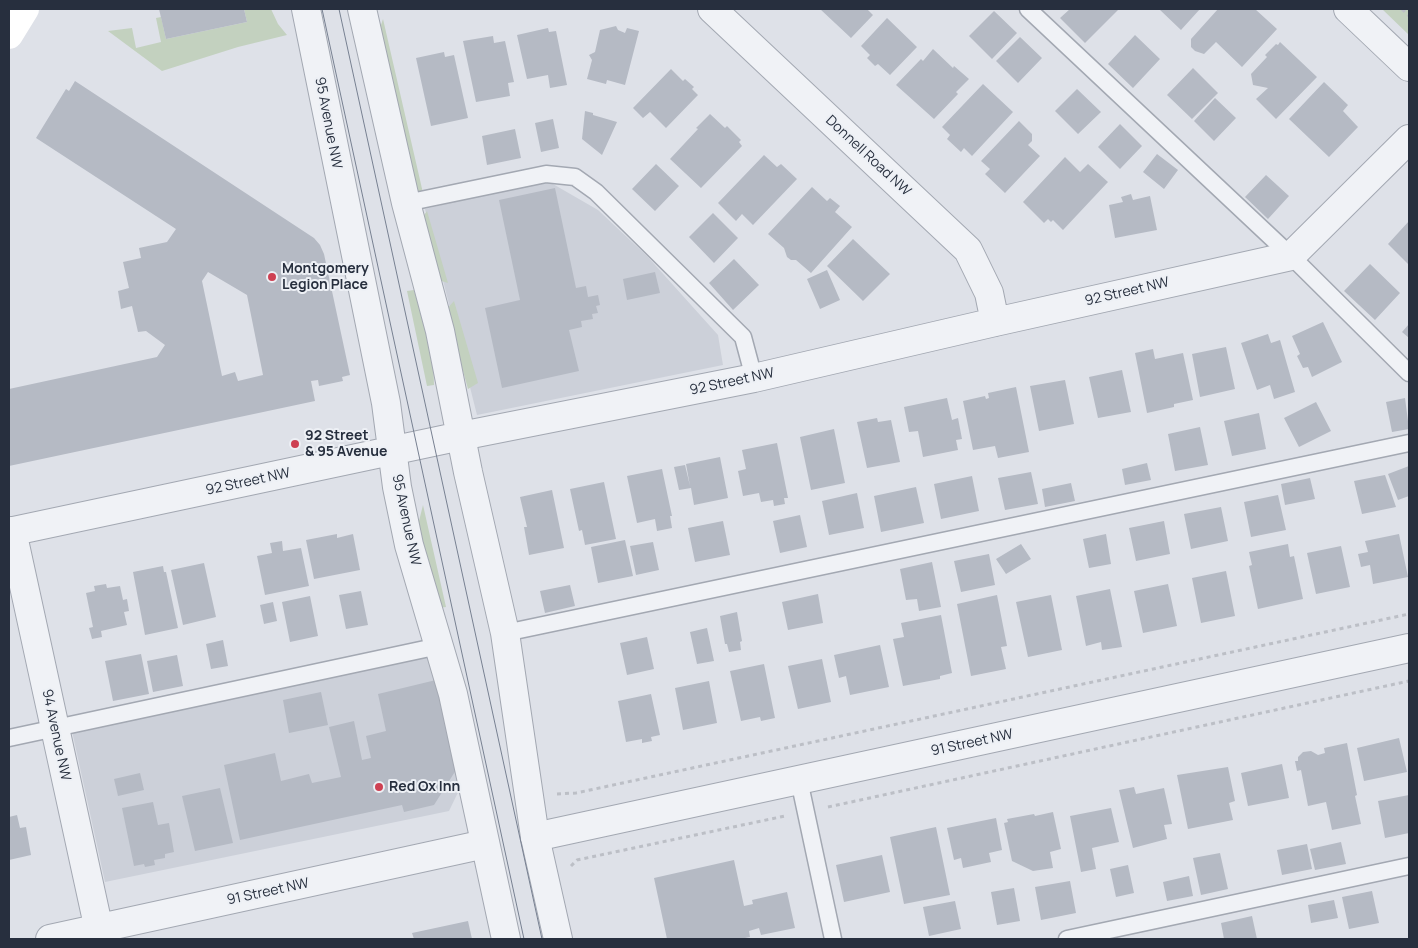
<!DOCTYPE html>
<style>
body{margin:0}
#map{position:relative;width:1418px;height:948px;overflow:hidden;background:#dee1e8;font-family:Manrope,sans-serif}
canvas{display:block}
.frame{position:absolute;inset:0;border:10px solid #272f3e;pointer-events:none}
</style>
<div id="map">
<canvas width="1418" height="948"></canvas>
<div class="frame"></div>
</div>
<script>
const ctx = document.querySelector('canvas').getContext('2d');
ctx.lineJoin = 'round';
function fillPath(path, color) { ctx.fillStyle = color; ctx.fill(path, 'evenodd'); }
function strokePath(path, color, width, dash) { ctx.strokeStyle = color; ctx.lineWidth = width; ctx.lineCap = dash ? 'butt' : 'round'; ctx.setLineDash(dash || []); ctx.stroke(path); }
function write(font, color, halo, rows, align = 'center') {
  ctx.font = font + ' Manrope,sans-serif'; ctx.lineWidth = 4; ctx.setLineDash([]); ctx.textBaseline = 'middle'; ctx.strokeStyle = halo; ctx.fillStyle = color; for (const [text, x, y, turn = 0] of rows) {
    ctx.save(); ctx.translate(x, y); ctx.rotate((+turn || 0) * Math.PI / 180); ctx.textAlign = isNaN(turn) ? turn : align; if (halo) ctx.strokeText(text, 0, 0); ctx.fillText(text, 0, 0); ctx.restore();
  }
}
fillPath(new Path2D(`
 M546,180L598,210L647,256L718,335L723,365L477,415L425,209Z
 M435,654L464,780L449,811L105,882L72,731Z`), '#ccd0d9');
fillPath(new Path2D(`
 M244,9H271L278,24L287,35L238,47L162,71L108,31L132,28L136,48L161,42L156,18L161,17L166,39L247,22Z
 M1382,9H1409V35Z
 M383,19L423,193L409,188L377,37Z
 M427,211L448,283L435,279L419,222Z
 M414,290L433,355L434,385L427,386L407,291Z
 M454,301L478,383L468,389L446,310Z
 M423,505L446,607L439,608L421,550L418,525Z`), '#c3d1bf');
fillPath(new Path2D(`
 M159,9H244L247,22L166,39Z
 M820,9H867L873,15L851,38Z
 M1070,9H1119L1085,43L1060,18Z
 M1159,9H1200L1181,30Z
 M1218,9H1255L1277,29L1242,67L1216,42L1204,54L1195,51L1191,47V39Z
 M994,11L1017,33L992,59L969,36Z
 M887,18L917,47L890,75L878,64L875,66L867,58L870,55L861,46Z
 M616,26L618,30L625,33L627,28L639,31L625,85L607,80L606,84L587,79L592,60L589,55L595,52L600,30Z
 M548,28L549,32L556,31L567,85L550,88L548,75L527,79L517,35Z
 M1135,35L1160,59L1133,88L1108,64Z
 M493,36L494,43L505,41L514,82L508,83L510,96L476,102L463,41Z
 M1020,37L1042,58L1018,83L996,61Z
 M1280,42L1317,77L1276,119L1256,99L1268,88L1253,85L1251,74L1267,57L1265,55L1276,44L1278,45Z
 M933,49L953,68L954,66L969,79L956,92L958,94L934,119L896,85L921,59L923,61Z
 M444,52L445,57L454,55L468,118L431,126L416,58Z
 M1193,68L1218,93L1192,119L1167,95Z
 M671,69L683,81L685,79L694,87L692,89L698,95L666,128L650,112L643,118L633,108Z
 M75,81L314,238L320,245L324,254L350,375L342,377L343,381L319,386L318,380L311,381L315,401L9,466V389L157,357L165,345L146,331L138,332L132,306L121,309L118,291L129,288L123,262L141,258L139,248L167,242L176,229L36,138L66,89L69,91ZM208,272L247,295L263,375L238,381L235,372L222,376L202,281Z
 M1324,82L1348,105L1343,111L1358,127L1329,157L1289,119Z
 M983,84L1013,112L972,156L964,148L961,152L947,139L950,135L942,127Z
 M1077,89L1101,112L1078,134L1055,111Z
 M1215,98L1236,118L1214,141L1194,121Z
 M585,111L593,113V115L617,122L602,155L582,139Z
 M710,114L725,128L727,126L741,140L739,142L742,146L701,188L670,159L698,129L696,128Z
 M553,119L559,148L541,152L535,123Z
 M1019,121L1032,134V141L1028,145L1040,156L1005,193L985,174L990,169L981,161Z
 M1120,124L1142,146L1120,169L1098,147Z
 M515,129L521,158L487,165L482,136Z
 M1157,154L1178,170L1164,189L1143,172Z
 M764,155L777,167L781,164L797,179L753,225L742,214L736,221L718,203Z
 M1065,157L1080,172L1088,164L1108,182L1063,230L1053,220L1051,222L1048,219L1044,223L1023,202Z
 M656,164L679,186L655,211L632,189Z
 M1266,175L1289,196L1268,219L1245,197Z
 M812,187L827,201L830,198L840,206L835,212L852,227L811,273L796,260H791L787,257L784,248L768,234Z
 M555,188L576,288L586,286L588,297L598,295L600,305L596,306L598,313L592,314L593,319L581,321L582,327L569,330L579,371L502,388L485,308L520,300L499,200Z
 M1131,194L1133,200L1150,196L1157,230L1115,238L1109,205L1123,202L1121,197Z
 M713,213L738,238L714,263L689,237Z
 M1409,221V265L1388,244Z
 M853,239L890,274L863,301L827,266Z
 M734,259L759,285L733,310L709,283Z
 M1370,264L1400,293L1375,320L1344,291Z
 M827,270L840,300L820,309L807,279Z
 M655,272L660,293L627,300L623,279Z
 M1323,322L1342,362L1312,377L1308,367L1303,368L1297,356L1300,354L1292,336Z
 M1409,324V338L1402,332Z
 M1268,334L1271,343L1280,340L1295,392L1274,399L1270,385L1257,390L1241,343Z
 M1226,347L1235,389L1200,397L1192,354Z
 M1153,349L1155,359L1183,353L1193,400L1174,404V407L1147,413L1135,353Z
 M1122,370L1131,412L1098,418L1089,377Z
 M1065,380L1074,424L1039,431L1030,386Z
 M1016,387L1029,452L998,458L995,446L973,450L963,401L985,396L986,399L989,398L988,393Z
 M947,398L952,420L958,418L962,439L956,440L958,450L923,457L918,431L909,432L904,407Z
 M1405,398L1409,429L1392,432L1386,402Z
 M1316,402L1331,431L1299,447L1284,418Z
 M1259,413L1266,449L1232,456L1224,421Z
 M877,418L878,422L891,420L900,462L867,468L857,422Z
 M1200,427L1208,465L1175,471L1168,434Z
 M834,429L845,483L811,490L800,437Z
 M777,443L788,498H784L785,504L774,506L773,500L761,502L759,493L743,496L738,471L746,469L742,450Z
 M720,457L728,498L694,505L691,488L679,490L674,467L685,465L690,486L686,464Z
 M1147,463L1151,480L1125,485L1122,469Z
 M1409,466V496L1398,500L1388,474Z
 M662,469L672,516H670L672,528L657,531L655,519L637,523L627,476Z
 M1031,472L1038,504L1005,510L998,478Z
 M1385,475L1396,507L1362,514L1354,481Z
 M972,476L979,511L941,519L934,484Z
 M1310,478L1315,499L1285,505L1281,484Z
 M604,482L616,539L585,545L582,530L579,531L570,489Z
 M1071,483L1075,501L1045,507L1042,489Z
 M916,487L924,523L881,532L874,496Z
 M552,490L564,548L529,555L524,527H527L520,497Z
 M857,493L864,528L829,535L822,501Z
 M1278,495L1286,530L1251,537L1244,502Z
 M1221,507L1228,541L1191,549L1184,514Z
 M800,515L807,547L780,553L773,521Z
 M723,521L730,555L695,562L688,528Z
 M1164,521L1170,554L1136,561L1129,528Z
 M337,534V538L353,534L360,570L314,579L306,540Z
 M1106,534L1111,564L1089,568L1083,539Z
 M1399,534L1408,577L1373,584L1370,565L1361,567L1358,554L1368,552L1365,541Z
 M625,540L633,576L598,583L591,547Z
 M282,541L283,551L301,548L309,586L265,595L257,556L272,553L270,543Z
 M653,542L659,570L636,575L630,546Z
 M1021,544L1031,559L1006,574L996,559Z
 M1288,544L1290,557L1294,556L1303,599L1258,609L1249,566L1252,565L1249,552Z
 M1341,546L1350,587L1316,594L1307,553Z
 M989,554L995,585L961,592L954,561Z
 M932,562L941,607L919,611L917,599L906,600L900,569Z
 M204,563L216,617L183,625L171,570Z
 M163,566L164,572H166L178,628L145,635L133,572Z
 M1226,571L1235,616L1201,623L1192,578Z
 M106,584L107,588L120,586L123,600L127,599L129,611L124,612L127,625L101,631L102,637L92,639L89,628L93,627L86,593L95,591L94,586Z
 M1168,584L1177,626L1143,633L1134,591Z
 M570,585L575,606L545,613L540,591Z
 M1110,589L1122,647L1102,650L1101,642L1086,646L1076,596Z
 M361,591L368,625L346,629L339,595Z
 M818,594L823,623L788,630L782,602Z
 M997,595L1007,646L1001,647L1006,669L971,676L957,604Z
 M1051,595L1062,650L1028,657L1016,602Z
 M310,596L318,636L290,642L282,602Z
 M273,602L277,621L264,624L260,605Z
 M737,612L742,641L740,642L741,650L729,652L727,644H725L720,616Z
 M941,615L952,673L940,676V679L903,686L893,639L904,637L901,623Z
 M707,628L714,661L697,664L690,632Z
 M647,637L654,669L627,675L620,643Z
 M223,640L228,666L211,669L206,644Z
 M880,645L889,687L850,695L846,676L839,678L834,655Z
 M141,654L149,694L113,701L105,661Z
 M177,655L183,686L153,692L147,661Z
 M822,659L831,702L798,709L788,666Z
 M764,664L775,718L761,721L760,717L741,721L730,671Z
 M436,680L456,770L434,805L404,812L402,805L240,840L224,765L275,753L281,781L309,774L312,783L341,777L329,727L354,721L362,760L371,758L366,736L386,731L378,694Z
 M709,681L717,723L683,730L675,688Z
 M321,692L328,725L289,733L283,700Z
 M651,694L660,735L651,737L652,741L642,743V739L626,742L618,701Z
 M1399,738L1407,772L1364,781L1357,748Z
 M1347,743L1357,795L1355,796L1361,824L1332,830L1326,802L1308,806L1301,770L1297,771L1295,761H1298V757L1303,752L1311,751L1318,755L1325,753L1324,748Z
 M1282,764L1289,798L1248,806L1241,773Z
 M1228,767L1235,801L1229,803L1233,820L1188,829L1177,775Z
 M140,773L144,790L118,796L114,779Z
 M1134,787L1136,794L1164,788L1172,824L1164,825L1167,839L1133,848L1119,790Z
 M220,788L233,843L195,851L182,796Z
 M1409,795V833L1385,838L1378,801Z
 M153,802L158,825L169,823L174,852L165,854V858L154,860L155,865L145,867L144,864L134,866L122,808Z
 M1111,808L1119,842L1092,848L1096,869L1081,872L1070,816Z
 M1053,812L1061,849L1050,852L1053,868L1033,871L1012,861L1004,823L1008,822L1007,819L1034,814L1035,816Z
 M17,815L20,828L26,827L31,855L9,860V817Z
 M996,818L1002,850L989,853L991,862L963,868L961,858L954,860L947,828Z
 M936,827L950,895L904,904L890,837Z
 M1341,842L1346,864L1315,870L1310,849Z
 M1307,844L1312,869L1282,875L1277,850Z
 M1220,853L1228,889L1201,895L1193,858Z
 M882,855L890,892L844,902L836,865Z
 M734,860L744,906L753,904L752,900L787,892L795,928L761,935L759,928L749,931L750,937L740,939H667L654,878Z
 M1128,865L1134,893L1116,897L1110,869Z
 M1189,876L1193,896L1167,901L1163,882Z
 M1070,881L1076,913L1041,920L1035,887Z
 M1014,888L1020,921L997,925L991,892Z
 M1372,891L1379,923L1349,929L1342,897Z
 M1334,900L1338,918L1311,923L1308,905Z
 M955,901L961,929L929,936L923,907Z
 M1252,916L1257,939H1224L1221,923Z
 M468,921L472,939H414L412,933Z`), '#b5bac4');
const service = new Path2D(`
 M1028,9L1291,256L1409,373
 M406,203L546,174L575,177L596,192L743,337L754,378
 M505,633L1409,443
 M9,738L439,646
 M799,780L833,939
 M1067,939L1409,866`);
const minor = new Path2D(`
 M712,9L968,250L989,293L995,322
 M1348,9L1409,67
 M461,436L754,378L995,322L1291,256L1409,139
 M12,531L101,939
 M535,837L1409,648
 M50,939L485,844`);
const tertiary = new Path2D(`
 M306,9L386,403L397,487L409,545L453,694L506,939
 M362,9L406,203L440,331L468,472L505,633L535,837L558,939
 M9,532L461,436`);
strokePath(service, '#a3a8b2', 19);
strokePath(minor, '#a3a8b2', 30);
strokePath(tertiary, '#a3a8b2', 30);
strokePath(new Path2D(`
 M1402,9L1409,16
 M557,794L576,793L1409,614
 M828,807L1409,681
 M571,866L577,860L785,816`), '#bcbfc6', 3, [4, 4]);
strokePath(service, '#f0f2f6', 16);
strokePath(minor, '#f0f2f6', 28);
strokePath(tertiary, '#f0f2f6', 28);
strokePath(new Path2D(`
 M9,35L25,9`), '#fff', 28);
strokePath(new Path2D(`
 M322,9L524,939
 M339,9L542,939`), '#778091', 1);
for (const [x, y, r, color] of [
 [272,277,5,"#ce4153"],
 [295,444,5,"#ce4153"],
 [379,787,5,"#ce4153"]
]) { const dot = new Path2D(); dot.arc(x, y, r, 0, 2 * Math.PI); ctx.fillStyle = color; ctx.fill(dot); strokePath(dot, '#edf0f5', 2); }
write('14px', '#272f3e', '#edf0f5', [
 ["95 Avenue NW",328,123,79],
 ["Donnell Road NW",868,156,43],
 ["92 Street NW",1127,292,-13],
 ["92 Street NW",732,382,-12],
 ["92 Street NW",248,482,-12],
 ["95 Avenue NW",406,520,78],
 ["94 Avenue NW",56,735,78],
 ["91 Street NW",972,743,-12],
 ["91 Street NW",268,892,-12]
]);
write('bold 14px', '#272f3e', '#edf0f5', [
 ["Montgomery",282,269],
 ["Legion Place",282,285],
 ["92 Street",305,436],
 ["& 95 Avenue",305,452],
 ["Red Ox Inn",389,787]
], 'left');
</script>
